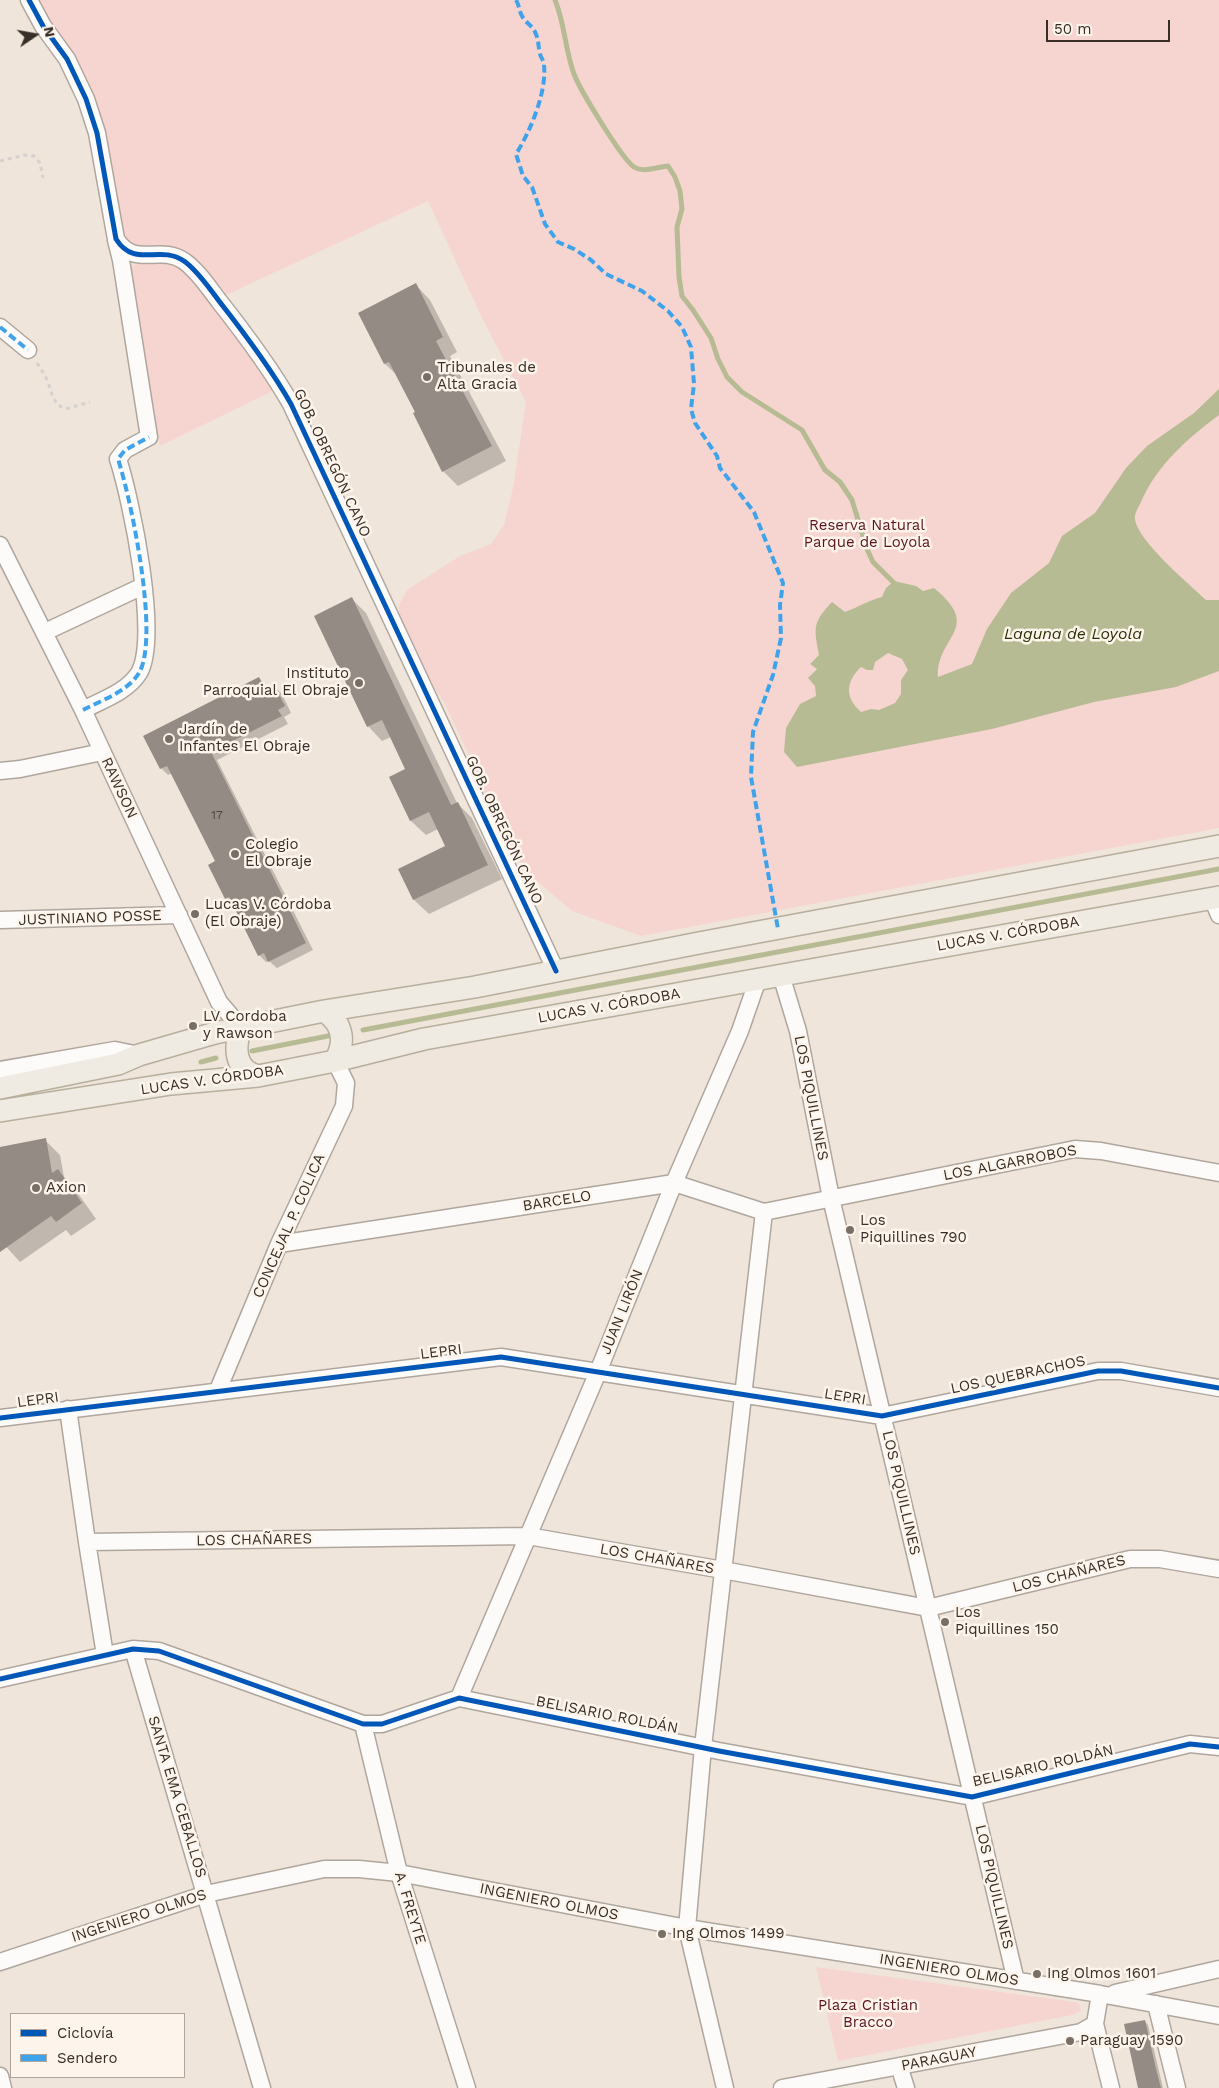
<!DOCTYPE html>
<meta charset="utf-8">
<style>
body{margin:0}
#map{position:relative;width:1219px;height:2088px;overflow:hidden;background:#f0e5da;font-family:"Work Sans",sans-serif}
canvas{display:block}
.legend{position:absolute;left:10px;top:2013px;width:175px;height:65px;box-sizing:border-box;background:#fdf5ec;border:1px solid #aea69d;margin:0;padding:6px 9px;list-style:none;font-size:15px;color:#372f27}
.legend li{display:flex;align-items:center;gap:10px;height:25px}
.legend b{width:25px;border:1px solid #aea69d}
.north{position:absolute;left:10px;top:10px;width:50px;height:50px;-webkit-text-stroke:4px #fdf5ec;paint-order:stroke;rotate:78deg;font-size:14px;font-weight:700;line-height:20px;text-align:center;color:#372f27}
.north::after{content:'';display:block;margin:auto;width:18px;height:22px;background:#372f27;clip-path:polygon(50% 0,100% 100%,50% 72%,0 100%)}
.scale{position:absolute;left:1046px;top:20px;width:124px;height:22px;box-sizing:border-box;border:2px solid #372f27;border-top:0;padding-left:6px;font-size:15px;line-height:18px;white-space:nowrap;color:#372f27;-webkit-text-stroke:4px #fdf5ec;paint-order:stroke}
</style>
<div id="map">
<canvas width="1219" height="2088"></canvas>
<ul class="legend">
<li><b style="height:6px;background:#0057b8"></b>Ciclovía</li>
<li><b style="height:6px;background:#3fa3eb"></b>Sendero</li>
</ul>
<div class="north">N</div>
<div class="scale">50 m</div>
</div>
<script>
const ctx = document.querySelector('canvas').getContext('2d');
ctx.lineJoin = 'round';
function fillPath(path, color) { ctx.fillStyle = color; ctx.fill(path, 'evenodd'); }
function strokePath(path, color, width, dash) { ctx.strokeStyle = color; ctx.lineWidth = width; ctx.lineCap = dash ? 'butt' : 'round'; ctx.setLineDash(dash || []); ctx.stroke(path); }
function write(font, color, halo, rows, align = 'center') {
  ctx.font = font + ' "Work Sans",sans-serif'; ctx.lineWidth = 5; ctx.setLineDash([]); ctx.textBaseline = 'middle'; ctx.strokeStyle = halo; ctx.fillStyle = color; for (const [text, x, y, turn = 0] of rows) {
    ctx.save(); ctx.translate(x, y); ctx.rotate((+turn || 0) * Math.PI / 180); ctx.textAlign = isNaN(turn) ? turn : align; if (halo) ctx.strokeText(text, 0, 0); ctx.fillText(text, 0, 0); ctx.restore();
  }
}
fillPath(new Path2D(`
 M35,0H1219V828L641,936L572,911L524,870L490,799L483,796L467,751L444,702L435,689L406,632L399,613V605L407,590L460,556L491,544L504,525L513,488L526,402L482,318L428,201L224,296C214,284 198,259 184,252C169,245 148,249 133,249L123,237C115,190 111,139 93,95C79,61 55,30 35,0Z
 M158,260L177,265L190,275L252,354L275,390L160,446L130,270L133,265Z
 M816,1967L1075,2002L1079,2003L1081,2011L1072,2015L838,2061Z`), '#f6d5d1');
fillPath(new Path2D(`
 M1219,389V415C1187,439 1157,465 1141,502C1138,508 1134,514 1135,520C1139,542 1189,584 1206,600H1219V671L1176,687L1094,702L992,729L797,767L784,752L786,728L800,704L816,696L815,686L808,678L817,669L810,664L819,655C814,628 812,623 832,602L845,612C859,607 869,600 882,597L886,588L894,581L916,586L923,591L934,588C984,629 936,636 938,677L972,664L987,629L1011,593L1049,563L1062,536L1095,513L1126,468L1147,446L1194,413ZM888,653L902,659L908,670L901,680V694L895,703L879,710L871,709L861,712C845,698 845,682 861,667L867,670H873L875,662Z`), '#b7bb93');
fillPath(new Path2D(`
 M416,285L430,300L457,352L450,356L506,461L458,486L443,471L398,376L385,364L360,313Z
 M352,599L366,613L457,803L472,818L502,879L429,914L414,900L399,869L446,847L438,829L426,835L411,821L391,778L407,770L391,737L382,741L368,726Z
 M259,678L269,690L275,687L282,694L291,713L284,717L288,724L217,760L313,950L277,968L269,961L266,962L259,955L234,905L226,898L216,861L172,773L168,775L161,768Z
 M45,1140L60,1155L64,1177L72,1185L96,1219L71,1236L66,1230L20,1262L0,1240V1148Z
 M1145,2021L1148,2025L1163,2088H1139Z`), '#0003');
strokePath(new Path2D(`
 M555,0C565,24 565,50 574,74C580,90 622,159 634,167C643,173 658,167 668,166L675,177L680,191L682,209L677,227L679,277L682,296L693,310L711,338L718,359L727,377L742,392L802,430L825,470L840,482L852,500L867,549L873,562L897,586
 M363,1030L1219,869
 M252,1051L328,1036
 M201,1062L216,1058`), '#b7bb93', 5);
fillPath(new Path2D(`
 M416,283L443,337L436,341L492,446L442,472L413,413L415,412L389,362L384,364L358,313Z
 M352,597L451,805L458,802L488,865L413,900L398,869L445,846L429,812L410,821L389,777L405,769L382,720L367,727L314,616Z
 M259,677L266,690L275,686L285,706L278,710L282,716L211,752L306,943L268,962L264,953L258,956L229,897L225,899L208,865L215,861L167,766L160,769L143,736Z
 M46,1138L52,1173L58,1169L82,1203L56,1222L51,1216L0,1252V1147Z
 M1145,2020L1156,2069L1161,2088H1138L1124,2024Z`), '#948b84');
const minor = new Path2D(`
 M29,0L43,26L67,59L86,99L97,133L116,239C135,269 159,244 184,261C198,271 209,288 219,301C245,334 270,367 291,404L556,971
 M0,327L28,350
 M0,545L83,710L219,1002L241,1028
 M45,632L143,586
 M83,710C102,700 127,692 139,673C160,637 131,499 118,459L125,450L149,437L121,260L116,240
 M0,771L20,769L102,752
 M1212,898L1219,915
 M0,920L179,915
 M781,975L798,1031L831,1198L1016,1981
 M0,1070L115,1050L139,1055
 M279,1244L674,1183L764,1212L1075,1149L1101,1151L1219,1173
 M218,1390L279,1244L344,1106L346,1083L335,1061
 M68,1409L87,1542L105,1655
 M0,1418L501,1357L882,1416L1098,1371H1121L1219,1388
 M87,1542L528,1536L723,1570L928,1608L1130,1559H1160L1219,1569
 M133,1649L262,2088
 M0,1679L133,1649L159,1651L363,1724H382L459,1698L719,1751L972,1797L1190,1744L1219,1747
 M459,1698L598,1372L674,1183L740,1031L758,979
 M363,1724L399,1873L467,2088
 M0,1962L206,1894L324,1869H359L399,1873L687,1928L1100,1994L1219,2016
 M1115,1993L1219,1969
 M1100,1994L1095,2024L1111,2088
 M1156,2004L1177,2088
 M899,2066L906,2088
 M0,2076L3,2088
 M725,2088L687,1928L703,1747L764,1212
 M782,2088L1081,2032L1095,2024`);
const major = new Path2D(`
 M324,1011C343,1023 346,1042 335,1061
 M241,1028C234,1047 234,1070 258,1076
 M0,1088L118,1064L139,1055L215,1033L324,1011L475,987L699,943L1219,846
 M0,1111L171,1084L258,1076L335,1061L424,1039L1219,897`);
strokePath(minor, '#afa69e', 19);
strokePath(major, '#b7ae9c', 24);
strokePath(new Path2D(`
 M0,161L25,155L34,156L40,163L43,178
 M37,363C41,369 45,375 48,382C52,394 53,403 65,409L90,402`), '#d5d1cf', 3, [4, 4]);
strokePath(minor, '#fdfbf9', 16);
strokePath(major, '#efebe2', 21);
strokePath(new Path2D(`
 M516,0C519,5 519,9 521,14C524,22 532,25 535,32C539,40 538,46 540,54C541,58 544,61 544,65C547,92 530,132 516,154L523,176L532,187L545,224L558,242L574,249L591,260L606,274L642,291L668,311L682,327L691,347L694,384L691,409L695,423L717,456L720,468L754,512L783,583L780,605L781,638L773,675L753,732L751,777L778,929
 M0,327L28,350
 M83,710C102,700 127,692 139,673C160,637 131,499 118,459L125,450L149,437`), '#3fa3eb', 4, [8, 4]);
strokePath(new Path2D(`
 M29,0L43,26L67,59L86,99L97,133L116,239C135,269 159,244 184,261C198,271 209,288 219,301C245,334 270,367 291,404L556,971
 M0,1418L501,1357L882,1416L1098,1371H1121L1219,1388
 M0,1679L133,1649L159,1651L363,1724H382L459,1698L719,1751L972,1797L1190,1744L1219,1747`), '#0057b8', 5);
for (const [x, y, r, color] of [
 [427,377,5,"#786f66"],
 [359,683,5,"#786f66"],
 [169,739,5,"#786f66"],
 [235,854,5,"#786f66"],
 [195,914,5,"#786f66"],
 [193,1026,5,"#786f66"],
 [36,1188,5,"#786f66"],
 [850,1230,5,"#786f66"],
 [945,1622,5,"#786f66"],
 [662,1934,5,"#786f66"],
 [1037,1974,5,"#786f66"],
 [1070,2041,5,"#786f66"]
]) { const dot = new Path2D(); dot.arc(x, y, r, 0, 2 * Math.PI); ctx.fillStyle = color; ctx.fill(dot); strokePath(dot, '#fdf5ec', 2); }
write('12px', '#4e463e', null, [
 ["17",217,815]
]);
write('15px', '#372f27', '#fdf5ec', [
 ["Tribunales de",437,368],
 ["Alta Gracia",437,385],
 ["Instituto",349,674,"right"],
 ["Parroquial El Obraje",349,691,"right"],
 ["Jardín de",179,730],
 ["Infantes El Obraje",179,747],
 ["Colegio",245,845],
 ["El Obraje",245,862],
 ["Lucas V. Córdoba",205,905],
 ["(El Obraje)",205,922],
 ["LV Cordoba",203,1017],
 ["y Rawson",203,1034],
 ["Axion",46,1188],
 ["Los",860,1221],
 ["Piquillines 790",860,1238],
 ["Los",955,1613],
 ["Piquillines 150",955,1630],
 ["Ing Olmos 1499",672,1934],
 ["Ing Olmos 1601",1047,1974],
 ["Paraguay 1590",1080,2041]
], 'left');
write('15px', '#372f27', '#fdf5ec', [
 ["GOB. OBREGÓN CANO",332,463,65],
 ["RAWSON",119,788,65],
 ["GOB. OBREGÓN CANO",504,830,65],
 ["JUSTINIANO POSSE",90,918,-2],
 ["LUCAS V. CÓRDOBA",1008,934,-10],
 ["LUCAS V. CÓRDOBA",609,1006,-10],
 ["LUCAS V. CÓRDOBA",212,1080,-8],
 ["LOS PIQUILLINES",811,1098,79],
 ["LOS ALGARROBOS",1010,1163,-11],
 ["BARCELO",557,1201,-9],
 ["CONCEJAL P. COLICA",289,1226,-66],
 ["JUAN LIRÓN",622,1312,-68],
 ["LEPRI",441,1352,-7],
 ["LOS QUEBRACHOS",1018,1375,-12],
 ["LEPRI",845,1397,9],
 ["LEPRI",38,1400,-8],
 ["LOS PIQUILLINES",901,1493,77],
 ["LOS CHAÑARES",254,1540,-1],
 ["LOS CHAÑARES",657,1559,10],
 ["LOS CHAÑARES",1069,1574,-14],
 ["BELISARIO ROLDÁN",607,1715,11],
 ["BELISARIO ROLDÁN",1043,1766,-13],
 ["SANTA EMA CEBALLOS",177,1797,73],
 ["LOS PIQUILLINES",994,1887,77],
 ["INGENIERO OLMOS",549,1902,11],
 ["A. FREYTE",410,1908,73],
 ["INGENIERO OLMOS",139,1916,-18],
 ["INGENIERO OLMOS",949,1970,9],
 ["PARAGUAY",939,2059,-11]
]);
write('15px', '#5c131d', '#fdf5ec', [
 ["Reserva Natural",867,526],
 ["Parque de Loyola",867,543],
 ["Plaza Cristian",868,2006],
 ["Bracco",868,2023]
]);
write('italic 16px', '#2a3005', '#fdf5ec', [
 ["Laguna de Loyola",1073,634]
]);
</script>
